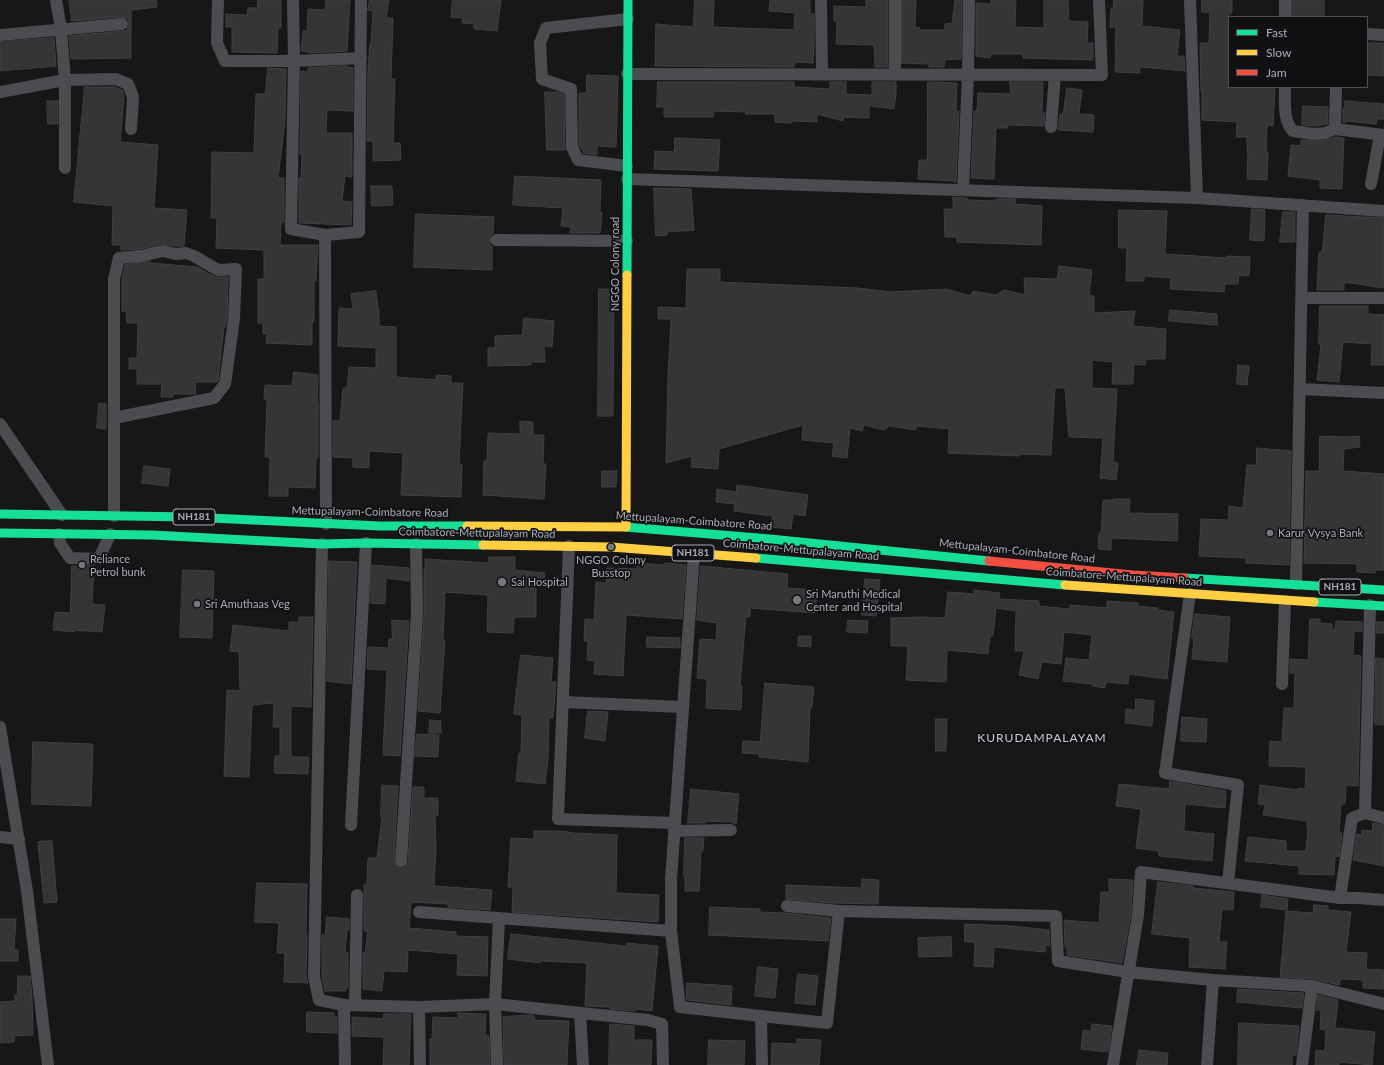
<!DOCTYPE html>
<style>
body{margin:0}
#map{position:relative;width:1384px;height:1065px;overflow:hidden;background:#171717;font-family:Lato,sans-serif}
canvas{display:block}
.legend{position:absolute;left:1228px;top:16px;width:140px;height:72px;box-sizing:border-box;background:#111113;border:1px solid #4d4f55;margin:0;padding:5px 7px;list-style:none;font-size:12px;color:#a8adb8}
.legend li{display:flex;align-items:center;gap:8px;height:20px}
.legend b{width:20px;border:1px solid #4d4f55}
</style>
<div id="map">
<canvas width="1384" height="1065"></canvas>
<ul class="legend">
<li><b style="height:5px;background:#16e098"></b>Fast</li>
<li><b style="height:5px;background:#ffcf43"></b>Slow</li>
<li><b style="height:5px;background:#f24e42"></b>Jam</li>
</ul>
</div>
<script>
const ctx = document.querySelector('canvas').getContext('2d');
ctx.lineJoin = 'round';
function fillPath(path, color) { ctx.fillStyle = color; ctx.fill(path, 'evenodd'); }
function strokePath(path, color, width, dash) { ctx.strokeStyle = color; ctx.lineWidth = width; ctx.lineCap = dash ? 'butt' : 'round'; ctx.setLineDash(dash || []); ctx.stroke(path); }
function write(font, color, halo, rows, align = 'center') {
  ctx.font = font + ' Lato,sans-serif'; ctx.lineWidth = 3.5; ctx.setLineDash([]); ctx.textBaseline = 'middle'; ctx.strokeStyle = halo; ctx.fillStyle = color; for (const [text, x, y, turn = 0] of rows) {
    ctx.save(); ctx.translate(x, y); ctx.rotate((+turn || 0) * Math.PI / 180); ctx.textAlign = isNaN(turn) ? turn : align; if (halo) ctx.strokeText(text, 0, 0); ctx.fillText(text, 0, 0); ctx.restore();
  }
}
const building = new Path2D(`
 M69,0H156L157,7L131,10V58L71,59L69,36L123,31L127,30L129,24L128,19L121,17L72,21Z
 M258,0H281V28H278L277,53L232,52V27H226V14L247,15L248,8H257Z
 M326,0H350L347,51L309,53V52L301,51L303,31H307L308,9L325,10Z
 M370,0H389L386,18H393L391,79H395L393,143H400L401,160L373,161V141H367L368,68L370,43L371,44L373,11L368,10Z
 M453,0H501L497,31L474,29V24L462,23L463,18L451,17Z
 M695,0H714L713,27L794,30L795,13L769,11L770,0H810V14H814V46L813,63L795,62L794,67L655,66L656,24L693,27Z
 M866,0H888V67H875L874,45L836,44L837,21H834V6L866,7Z
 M902,0H916L915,27L920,28V30H945V24L952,23L955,0H962L961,59L945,60L944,67H929V64L902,63Z
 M991,0H1016L1015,27L1044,28V0H1068L1069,21L1088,22L1087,43H1093V60L1023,58V54H991L990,58L976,56V3L991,4Z
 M1114,0H1143L1142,26L1180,30L1177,56H1184L1185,71L1140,67V73L1115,72L1116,50H1115L1116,27H1110L1111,8H1113Z
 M1202,0H1232V13H1229V87H1275L1273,126L1267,125L1266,153H1268L1267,180L1247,179L1248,151H1247V137H1236L1237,122L1202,120V91H1201L1200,43H1209L1210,12H1202Z
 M1292,0H1324V17H1292Z
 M54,38L56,66L0,71V42Z
 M1367,43H1384V76L1367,75Z
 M347,66V67L353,68V111L327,110L326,133H352V177L345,176L342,201L352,202L351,225L299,223V178H301L302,154H300V151L301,71L307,72L308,68Z
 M268,68L286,69L285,121L278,178H284V222H281L280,245H318L316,281H314V322H312V345L266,343L267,334H263V323H258V279H264V250L216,248L217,218H211L212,152L254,153L256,94H265Z
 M587,75L618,76L616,147L597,146V155L583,153V149H581L579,145V93H586Z
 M658,82H794V87L830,89V82H846V94L872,95V82H896V94L894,109L869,106V118L844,117L843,121L817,114V122L792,121V123L775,122V114H746V112L714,111L713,117H664V107H657Z
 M928,82L957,83L956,111H959L956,182H954V181L918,179L919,160H927Z
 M1010,82H1043L1042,113H1045L1044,126L1008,125L1007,128H996L994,179L971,178L974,111H977L978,93L1010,94Z
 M85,87H115L122,90L124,96L120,142L158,145L154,208L187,210L184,246H176L162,244L139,249L121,250V245H112L113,206L74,202Z
 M1067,88L1082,90L1079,114L1094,115L1093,132L1058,130L1060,114H1063Z
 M545,92H557L564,94L565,150H547Z
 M47,101H58V124H48Z
 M1345,101L1384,104V119H1377L1376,124L1345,121V123L1343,122V108H1345Z
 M1303,106L1328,107V124L1314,126L1302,125Z
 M1336,137L1344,138L1342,189L1320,188V180L1288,176L1291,145L1301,146V140L1315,141L1326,140Z
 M675,138L720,140L718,171L654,169L655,151L674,152Z
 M515,176L601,180L600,212L602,213L600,233H570L571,227L561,226L563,208L513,205Z
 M371,186H392L393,205L372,206Z
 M654,188L691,189L694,230L667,232V235L656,236Z
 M953,197L967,198V200L996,201V199H1016L1015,204L1042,206L1041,245L957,242V237H945L944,209H953Z
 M1252,209L1265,210L1264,241L1250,240Z
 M1119,210L1167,211L1165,254L1227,258V256L1250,257L1249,276L1239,275L1238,284H1225L1224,292L1170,289L1171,278L1144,276V281H1126L1127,248H1119Z
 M1283,212H1295V242H1280Z
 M416,214L494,217L493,233L490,236L489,240V243L492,247V270L414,267Z
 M1326,215L1384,218V288L1344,282V290H1317L1319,252H1322Z
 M150,261V263L197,267L215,277H228L227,318L225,327H224L218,381L217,382H195L196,394H173V397H161L162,384H137V369H129V358H137L138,323H127L126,311H122V280L125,265Z
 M1059,266L1092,270L1089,295L1094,296V313L1135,311L1133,326L1166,329L1165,359H1146L1145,365L1134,364L1133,384H1112L1113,362L1092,360V388L1117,389L1113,462L1118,463L1116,480L1100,478L1103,438L1069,437L1065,388H1055L1051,455L1019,454V456L948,453L949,429L917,426L915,430L889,426L884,430L864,425L862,431L850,428L847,458L832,456L834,443L802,440L803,425L719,449L718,469L691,467L692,456L666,463L668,377L671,319H658V307L686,308L687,269H720V282L857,288L891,292L946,289L970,296L973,291L996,295L1004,290L1025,295L1024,278L1057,279Z
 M599,289H614L613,416H598Z
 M376,291L378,309H379V326L396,327V377L436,380V375L451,376V383H463L459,464H462L461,497L401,495L403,453L369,451V468L353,467V458L333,457V421H340L343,388H347L349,367L376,368V348L338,346L339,308L353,309L351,294Z
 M1320,306H1368V314L1384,315V365H1371L1372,344L1343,342L1339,382L1317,380L1321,345L1319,344Z
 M1170,310L1217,314V325L1169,321Z
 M524,318L554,321L552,347L544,346L545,362H531V365L488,366V348H495V336L522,335Z
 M1238,365L1249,366L1247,385L1237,384Z
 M294,372L318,375L317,402H318V457L316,458L315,488L288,487V496H269L270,457H265L267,399H264L265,385L292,386Z
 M99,403L106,404V429L97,428Z
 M520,421L533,422V435H544L543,464H546L544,499L483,495L484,461H487L488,433L520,434Z
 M1320,436L1348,437L1359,436L1360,447L1344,449L1343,471L1384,474V570H1375V573L1357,572V564L1304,563L1306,471H1319Z
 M1257,448L1291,451L1289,565L1246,563V558L1199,556L1201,519L1228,520L1229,506L1243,508L1247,465H1256Z
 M144,466L170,469L168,486L142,483Z
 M602,471H617L616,487H602Z
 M737,485L808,495L805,516L793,514L791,529L771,527L773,516L734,511L735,504L716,502L717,489L736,492Z
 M1114,499H1130L1129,513L1178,514L1177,541L1111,538V550L1098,549L1099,533H1101L1103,500H1114Z
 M489,557H515V570L545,573L543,586L536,585V617H514L513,633L487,632L488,595L445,592L443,640H445L440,713L418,711L424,614V569H425V559L489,563Z
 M329,561L357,562L351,684L327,681Z
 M637,563L665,565V563L686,565L682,619L626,615L623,676L594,674L595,661L587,660L588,641H584L585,619L594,620L596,582L606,583L607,568L637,569Z
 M372,565L409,568V581L386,578L385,604L370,603Z
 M72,566H94L92,604L105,605L102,632L74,630V632L53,630L55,612L70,613Z
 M701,566L788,574L787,588L817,590L815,613L750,608V617L746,616L740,686H742L741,710L706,708L707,679L697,678L700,639L716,640L717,623L697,620Z
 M183,570L214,571L212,638L180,637Z
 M865,579L880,580L876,616L862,615Z
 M974,590L1000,593L999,599L1039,601V606L1070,609V605L1107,608V601L1138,603L1137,606L1158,608V610L1174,612L1167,679L1129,674L1128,684L1106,682L1105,688L1093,686V684L1063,681L1066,658L1089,660L1092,635L1064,632L1061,664L1042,662L1038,679L1019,675L1024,651H1015L1016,611L996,608L993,636H990L988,654L947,650L946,682L906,680L908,646H891V618L924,617L945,618L948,592L974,594Z
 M1195,614L1230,617L1227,662L1192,659L1194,638H1192Z
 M299,617H313L311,707L291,706V757H309L308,774L274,773L275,756H280V727H273L274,703L252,705L249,777L224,776L227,690L240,691L239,652L230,651L233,625L289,631V622H299Z
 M1310,619H1320V623L1332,624V630H1335L1336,621L1362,622V632L1354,631L1353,655L1361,656L1358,786L1346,785L1345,804H1341L1339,833H1342L1339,857L1335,856L1334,875L1299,874V866L1245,861L1248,837L1286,841V851H1306L1308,827H1307V821L1263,815L1265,805L1258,804L1260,785L1298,790V788L1305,789L1306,767L1269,766L1270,741L1282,742L1284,708H1294L1295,673H1290V659L1308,660Z
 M392,620L409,621L400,756L383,755L387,670L367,669L368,647L388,648L389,639H392Z
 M848,620L868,621L867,633L847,632Z
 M1377,622H1384V633H1377Z
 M799,636H811V647L798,646Z
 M647,637L680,638V648L647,647Z
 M521,655L553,658L551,682H556L553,718H549L548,759L545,784L516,781L519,753H521L522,715L514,714Z
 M1376,658L1384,659V725L1375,724Z
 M765,683L814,687L812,707H810L808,762L759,757V754L742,753L743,741L760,742Z
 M1136,699L1154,701L1152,726L1125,723L1126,709L1135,710Z
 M588,711L608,712L605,741L585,738Z
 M1182,717L1207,719L1206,742L1181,741Z
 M936,719H947L946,751H936Z
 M430,720L441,721V733H429Z
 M417,734L439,735L438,757L415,756Z
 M33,742L93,744L91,806L32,804Z
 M1170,781L1226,791L1225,808L1185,804L1184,831L1214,834L1212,861L1159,856V851L1136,848L1141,809L1116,806L1119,784L1169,789Z
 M382,785L398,786L394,861L397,867L400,868H404L408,862L413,787H424V798H438V815H435L436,849L434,886L492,890L490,910L448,907V904L411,902L409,928L456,932V936L488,937L487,976L457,975L458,954L408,950L407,972L384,971L382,991L363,989V953H365L368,931H364V885H367L368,858H377L382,817H381Z
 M691,789L739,794L736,824L731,822L705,821V823H688Z
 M1373,823L1384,825V866L1353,860L1357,834L1362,835V830L1372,831Z
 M534,831H562L574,833L617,835L616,893L659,895L658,922L512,912L513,887H508L511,838L534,839Z
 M685,838H704L703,851H701L699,891H685V876H684Z
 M52,841L57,902L44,903L38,842Z
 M862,879L879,880L878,904L833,903L786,899V885L861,888Z
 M1109,879L1133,880L1131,914L1122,963L1067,955V947H1065L1064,920L1099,923L1101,892H1109Z
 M1158,882L1193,886V888L1234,892L1233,910L1222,909L1219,942H1227L1225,969L1189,967L1190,938L1152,934Z
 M257,883L307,884L306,935H307L306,976L308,983L284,982L285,953H277L279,923L255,922Z
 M1262,895L1288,899L1287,910L1261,907Z
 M1314,905L1328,906V910L1351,912L1346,952L1367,953L1366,969L1384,970V989L1363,988V980L1341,979L1339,985L1313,979L1280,977L1286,911L1313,913Z
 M710,907L760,909V912L785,913L831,918L828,941L709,935Z
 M327,917L349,919V930H347L345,952L348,953V988H346V991H325L322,975V935H325Z
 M0,919H16L14,950H18V961H0Z
 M965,924L1012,926L1049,930L1050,946L1046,945L1045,952L994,947L993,967L974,966L975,942H965Z
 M511,934L626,946L627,943L658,946L652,1011L635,1009V1011L610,1009V1007L585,1006L587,963L540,961V963L508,959Z
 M951,937L952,956L919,957L918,938Z
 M758,967L778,969L775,998L755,996Z
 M798,974L818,976L815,1005L795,1003Z
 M18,976H30L32,996L33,1035L14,1036V1042L0,1043V1002L15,1001V995H17Z
 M687,983L732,986L731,1005L687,1000Z
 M1238,989L1304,993L1302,1008L1237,1002Z
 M1318,995L1338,1000L1335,1028L1375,1032L1372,1065L1339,1062V1065H1315L1316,1050L1325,1051L1326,1030L1320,1029L1321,1010H1317Z
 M307,1012L334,1013V1017H337V1033L307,1032Z
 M458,1013L486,1014L485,1035L489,1036L490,1065H430V1039H432L433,1017L458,1018Z
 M384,1014H411L409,1065H383L384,1037L352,1036V1017L383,1019Z
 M532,1015L534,1016L535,1020L569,1021L567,1065H504L503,1017Z
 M1239,1023L1299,1026L1296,1055H1292V1065H1238Z
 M610,1024L634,1026V1040H652L651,1065H609Z
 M1092,1024L1112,1026L1108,1052L1081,1049L1083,1030L1091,1031Z
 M797,1039L821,1040L819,1065H771L772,1043L797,1044Z
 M709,1040L745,1041L744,1065H708Z
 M1139,1050L1168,1053L1167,1065H1137Z`);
fillPath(building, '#353536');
strokePath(building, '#3f4043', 1);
strokePath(new Path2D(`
 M218,0L217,43L225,61H294L361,58
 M293,0L294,61L291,229L325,235L359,232L361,0
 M821,0L822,74
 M1190,0L1197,198
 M1285,17V0
 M1367,34L1384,35
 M0,35L122,24
 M627,74L1102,75L1099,0
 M895,75V0
 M1285,87C1285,101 1283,121 1293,131L1314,134L1325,133L1335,129L1384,135
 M0,92L65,80L61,29L56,0
 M1051,127L1055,75
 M1335,129L1336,87
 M627,166L578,160L572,147L571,89L542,79L540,43L546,28L628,19
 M65,168V80L116,79L128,84L133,97L131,129
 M627,179L1197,198L1384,211
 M1371,184L1380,135
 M963,190L968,75L969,0
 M325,235L326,524
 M496,240L627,241
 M1302,298H1384
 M1300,389L1384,393
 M0,424L62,515
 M114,516V279L119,258L140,256L163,251L176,254L186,253L194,256L218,270L236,269L234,319L225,384L214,398L114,418
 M59,534L60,543L70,558L99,559L110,534
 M322,544L314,976L319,1000L344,1005L419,1007L495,1004L648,1020L662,1024L663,1065
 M569,546L558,819L675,823
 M694,553L671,879V931L680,1007L761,1016L762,1065
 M1296,584L1303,205
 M1190,594L1165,773L1238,785L1228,883
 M1282,684L1285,601
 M563,702L683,707
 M0,727L27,891L48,1065
 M1365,813L1370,605
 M351,825L366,543
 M674,831L731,830
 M0,837L19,839
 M401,861L417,614L416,544
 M1340,898H1359L1384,900
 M787,906L839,911L1056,916L1058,961L1128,972L1213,980L1207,1065
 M419,912L671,931
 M1213,980L1312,986L1384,1004
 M344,1005L345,1065
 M355,1005L357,895
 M419,1007L420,1065
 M580,1013L583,1065
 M761,1016L827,1023L839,911
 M497,1065L495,1004L499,918
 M1113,1065L1138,915L1141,872L1340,898L1352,818L1365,813L1384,818
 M1302,1065L1312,986`), '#4b4c50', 12);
strokePath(new Path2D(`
 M627,275L628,0
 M0,514L190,517L380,526H467
 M625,527L770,539L989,561
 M0,533L152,535L322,544L366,543L483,545
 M756,558L1065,585
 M1185,578L1384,590
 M1314,602L1384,606`), '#16e098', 9);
strokePath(new Path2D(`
 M467,526L625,527
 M626,527L627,275
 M483,545L611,547L756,558
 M1065,585L1314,602`), '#ffcf43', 9);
strokePath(new Path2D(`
 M989,561L1133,575L1185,578`), '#f24e42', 9);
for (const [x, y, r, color] of [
 [1270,533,4,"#757880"],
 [611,547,4,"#757880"],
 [82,565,4,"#757880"],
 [502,582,5,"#757880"],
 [797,600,5,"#757880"],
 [197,604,4,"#757880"]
]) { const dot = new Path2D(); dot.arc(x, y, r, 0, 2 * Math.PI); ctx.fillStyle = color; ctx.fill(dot); strokePath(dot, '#111113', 1.5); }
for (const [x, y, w] of [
 [194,517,42],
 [693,553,42],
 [1340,587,42]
]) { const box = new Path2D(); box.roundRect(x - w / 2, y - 8, w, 16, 3); ctx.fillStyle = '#111113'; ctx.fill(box); strokePath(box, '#a8adb8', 1); }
write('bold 10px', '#a8adb8', null, [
 ["NH181",194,517],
 ["NH181",693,553],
 ["NH181",1340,587]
]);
write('11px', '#a8adb8', '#111113', [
 ["NGGO Colony road",615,264,-90],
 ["Mettupalayam-Coimbatore Road",370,512,1],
 ["Mettupalayam-Coimbatore Road",694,521,4],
 ["Coimbatore-Mettupalayam Road",477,533,1],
 ["Coimbatore-Mettupalayam Road",801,550,5],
 ["Mettupalayam-Coimbatore Road",1017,551,6],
 ["Coimbatore-Mettupalayam Road",1124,577,4]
]);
write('11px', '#a8adb8', '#111113', [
 ["Karur Vysya Bank",1278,533],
 ["Reliance",90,559],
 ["Petrol bunk",90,572],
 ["NGGO Colony",611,560,"center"],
 ["Busstop",611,573,"center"],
 ["Sai Hospital",511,582],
 ["Sri Maruthi Medical",806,594],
 ["Center and Hospital",806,607],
 ["Sri Amuthaas Veg",205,604]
], 'left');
ctx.letterSpacing = '1px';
write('12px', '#c9ccd4', '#111113', [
 ["KURUDAMPALAYAM",1042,738]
]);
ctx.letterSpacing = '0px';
</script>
